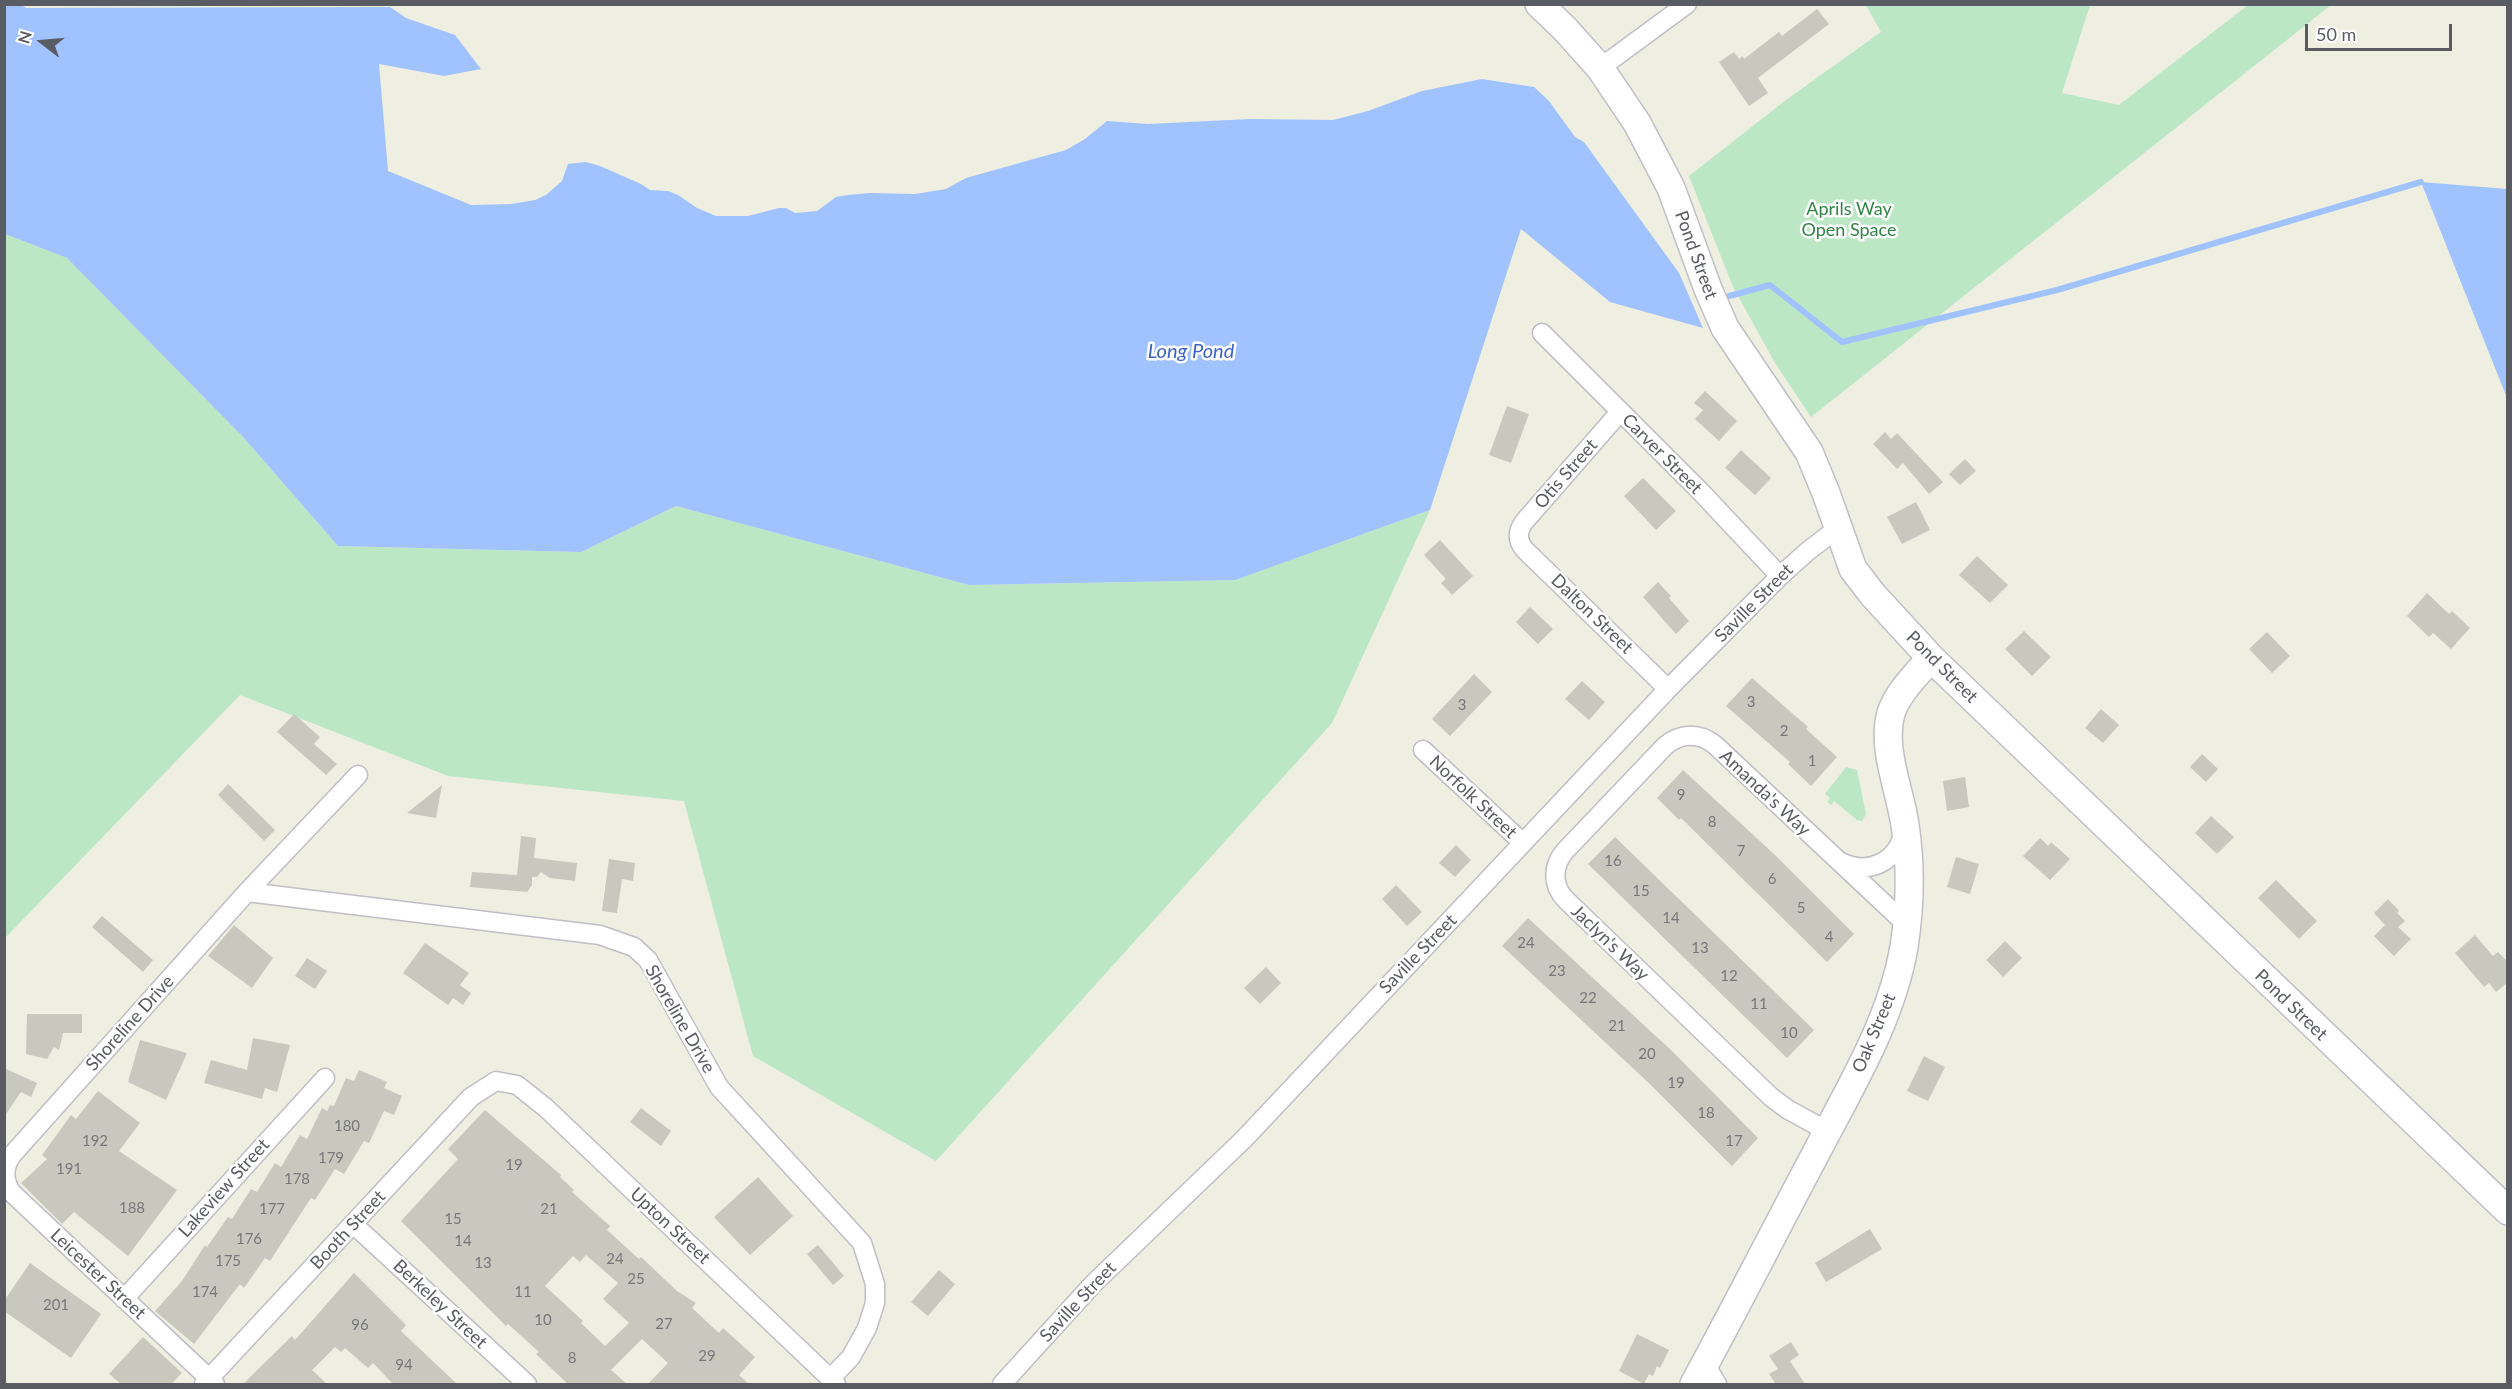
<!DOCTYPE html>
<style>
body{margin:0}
#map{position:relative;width:2512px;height:1389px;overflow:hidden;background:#eeeee1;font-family:Lato,sans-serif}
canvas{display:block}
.frame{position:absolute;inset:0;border:6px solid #5a5c63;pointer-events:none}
.north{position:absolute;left:12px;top:12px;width:60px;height:60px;-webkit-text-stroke:4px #fff;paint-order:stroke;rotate:286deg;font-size:16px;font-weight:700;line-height:24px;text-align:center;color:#5a5c63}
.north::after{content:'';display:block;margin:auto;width:21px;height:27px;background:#5a5c63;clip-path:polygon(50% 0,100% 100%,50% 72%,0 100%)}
.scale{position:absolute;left:2305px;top:24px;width:147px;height:27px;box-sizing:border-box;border:3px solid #5a5c63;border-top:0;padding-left:8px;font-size:18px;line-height:21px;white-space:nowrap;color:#5a5c63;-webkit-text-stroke:4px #fff;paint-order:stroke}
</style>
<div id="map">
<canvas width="2512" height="1389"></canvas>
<div class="frame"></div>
<div class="north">N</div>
<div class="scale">50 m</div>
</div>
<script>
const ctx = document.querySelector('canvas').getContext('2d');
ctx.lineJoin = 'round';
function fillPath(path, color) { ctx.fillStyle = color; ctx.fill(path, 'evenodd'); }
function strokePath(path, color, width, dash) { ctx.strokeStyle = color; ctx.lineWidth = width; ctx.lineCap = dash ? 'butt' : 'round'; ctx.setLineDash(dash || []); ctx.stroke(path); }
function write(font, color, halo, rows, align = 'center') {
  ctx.font = font + ' Lato,sans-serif'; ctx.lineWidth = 5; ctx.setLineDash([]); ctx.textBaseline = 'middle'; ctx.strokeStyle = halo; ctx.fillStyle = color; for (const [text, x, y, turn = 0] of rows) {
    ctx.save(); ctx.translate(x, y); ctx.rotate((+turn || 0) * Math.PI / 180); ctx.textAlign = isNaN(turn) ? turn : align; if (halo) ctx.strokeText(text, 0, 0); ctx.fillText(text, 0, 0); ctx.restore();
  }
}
fillPath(new Path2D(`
 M1866,5H2090L2062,93L2119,105L2248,5H2331L1811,417L1775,363L1733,287L1689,176L1786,100L1881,32Z
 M5,234L67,258L243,437L338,546L581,552L676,506L969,585L1234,580L1430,510L1332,723L936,1161L753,1056L684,801L448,776L240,695L5,938Z
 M1846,767L1857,770L1866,814L1862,821L1857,820L1834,801L1831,805L1827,802L1830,798L1825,794Z`), '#bce7c5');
fillPath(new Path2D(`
 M4,5H21L26,8L390,7L406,18L455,35L481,69L444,76L379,64L388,171L471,205L511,204L535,200L546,195L562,181L568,164L586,162L600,166L641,184L650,190L668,191L678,195L697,208L716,216H748L779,208H786L795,213L817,211L836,197L848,195L870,193L915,194L946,189L966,178L1066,150L1085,139L1107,121L1148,124L1250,119L1333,120L1368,111L1422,91L1482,79L1534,87L1549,101L1575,137L1584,142L1679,273L1703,328L1610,302L1521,229L1430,510L1235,580L969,585L676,506L581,552L338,546L243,437L67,258L5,234Z
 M2421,182L2507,189V398Z`), '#a0c2ff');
strokePath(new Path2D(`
 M1729,296L1770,285L1842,342L2057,290L2421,182`), '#a0c2ff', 6);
fillPath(new Path2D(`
 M1817,9L1829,24L1758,78L1768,93L1749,106L1719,62L1734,52L1739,59L1743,56L1744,59L1779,32L1782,36Z
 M1705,391L1737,421L1719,441L1695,419L1703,410L1694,403Z
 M1507,406L1529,414L1511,463L1489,455Z
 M1885,432L1891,439L1897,433L1943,482L1929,494L1903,463L1897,469L1873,444Z
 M1741,450L1771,478L1755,495L1725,468Z
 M1965,459L1976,471L1960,485L1949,474Z
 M1643,478L1676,511L1656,530L1624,496Z
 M1916,502L1930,530L1902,544L1887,517Z
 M1440,540L1473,576L1452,595L1441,583L1446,579L1424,555Z
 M1977,556L2008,585L1990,603L1959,575Z
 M1658,582L1671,596L1669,598L1689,621L1676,634L1643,597Z
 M2427,593L2449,614L2452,611L2470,628L2451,649L2433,633L2429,637L2407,616Z
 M1530,607L1553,629L1538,644L1516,622Z
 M2024,631L2051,657L2032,676L2005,649Z
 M2267,632L2290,656L2272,673L2249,649Z
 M1474,674L1492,692L1450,736L1432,719Z
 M1752,678L1808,727L1806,729L1837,757L1811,786L1788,764L1790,762L1726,706Z
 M1582,681L1605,702L1589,720L1565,699Z
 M2101,709L2119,725L2103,743L2085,728Z
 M294,714L320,737L314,744L337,764L326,775L277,732Z
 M2202,754L2218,769L2206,782L2190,767Z
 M1683,770L1774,854L1854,934L1827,962L1681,818L1679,820L1657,798Z
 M1965,777L1969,807L1947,811L1943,781Z
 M228,784L275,830L264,841L218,795Z
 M442,785L436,818L407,813Z
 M2211,816L2234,837L2217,854L2195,833Z
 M521,836L536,838L534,858L577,863L575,881L550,878L541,872L537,877H532V885L527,892L470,887L472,872L517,875Z
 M1615,837L1814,1030L1787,1058L1588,864Z
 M2040,838L2048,846L2051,842L2070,859L2050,880L2023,856Z
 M1456,845L1471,860L1455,877L1439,863Z
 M1956,857L1979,864L1970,894L1947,887Z
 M609,859L635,863L633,881L622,879L617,913L602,911Z
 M2276,880L2317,921L2299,939L2258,898Z
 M1396,885L1422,912L1407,926L1382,899Z
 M2388,899L2399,911L2397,913L2405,921L2398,927L2411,939L2394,956L2374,936L2385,925L2374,913Z
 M102,916L153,960L143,972L92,927Z
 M1528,918L1672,1051L1758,1138L1732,1166L1652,1086L1502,946Z
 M234,925L273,958L252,988L208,956Z
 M2475,935L2493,956L2498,952L2508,962V982L2496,992L2489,983L2484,987L2455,953Z
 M2005,941L2022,958L2003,977L1986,960Z
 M425,943L469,973L460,985L471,993L463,1005L453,998L448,1005L403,973Z
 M307,958L327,971L315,989L295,976Z
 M1266,967L1281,983L1260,1004L1244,988Z
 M27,1014H82V1033H63L59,1050L54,1047L47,1059L26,1054Z
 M253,1038L290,1045L277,1092L265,1088L262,1099L204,1083L211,1060L247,1070Z
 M140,1040L187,1053L166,1100L128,1082Z
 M1924,1056L1945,1067L1928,1101L1907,1091Z
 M4,1068L37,1083L31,1097L21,1092L4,1117Z
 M359,1070L387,1082L384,1088L402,1096L394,1115L384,1111L369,1143L364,1141L344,1174L335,1169L315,1200L311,1198L270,1261L265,1258L244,1288L240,1284L194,1344L155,1311L182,1281L205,1245L207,1247L228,1217L232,1219L251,1189L257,1192L275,1163L281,1167L300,1135L307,1139L322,1108L327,1111L330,1105L334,1106L346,1078L354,1081Z
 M98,1091L140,1123L119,1151L177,1190L128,1256L74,1212L62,1224L21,1183L47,1159L42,1155L71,1115L76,1119Z
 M641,1108L671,1131L661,1146L630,1122Z
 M485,1110L561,1175L560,1177L574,1190L572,1192L610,1226L607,1230L639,1259L641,1257L677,1291L696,1303L692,1308L719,1333L723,1328L755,1357L739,1375L749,1384H648L668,1363L642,1339L611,1370L627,1384H568L536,1354L539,1352L508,1324L506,1326L401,1221L458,1159L448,1149ZM586,1255L618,1283L603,1299L629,1323L605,1346L581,1323L583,1321L545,1286L573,1256L580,1262Z
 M758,1177L793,1216L750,1255L714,1217Z
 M1870,1229L1882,1249L1826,1282L1815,1263Z
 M818,1245L844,1276L833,1285L807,1254Z
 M30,1263L101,1314L71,1358L4,1311V1301Z
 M939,1270L955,1284L928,1316L911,1302Z
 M354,1273L406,1325L401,1331L457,1384H393L373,1363L368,1368L345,1348L341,1352L335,1347L312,1370L327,1384H243L292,1336L295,1340Z
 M1637,1334L1669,1350L1660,1368L1657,1366L1653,1376L1649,1374L1644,1384L1619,1371Z
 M143,1337L182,1373L171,1384H121L109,1374Z
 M1791,1342L1799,1355L1790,1361L1805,1384H1776L1769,1374L1778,1369L1769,1356Z`), '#c9c8be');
const street = new Path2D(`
 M1600,68L1687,4
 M1542,333L1700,491L1780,576
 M1620,412L1524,522C1517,532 1517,541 1525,550L1668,689
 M1423,750L1523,843
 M1841,862C1869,876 1898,861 1904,831
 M247,892L600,935L634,947L648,960L719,1087L862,1243L875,1284V1303L867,1328L851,1357L830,1379
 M1827,1131L1787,1109L1771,1097L1566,900C1552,886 1552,866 1565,851L1665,746C1680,733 1699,732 1715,745L1907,925
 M353,1224L527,1384
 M124,1299L325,1078
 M1705,1364L1717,1384
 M204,1384L471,1097L496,1081L517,1085L546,1108L836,1384
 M215,1384L12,1193C3,1180 3,1167 12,1155L247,892L358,775
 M1002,1384L1093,1284L1244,1139L1668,689L1780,576L1808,551L1838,528`);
const secondary = new Path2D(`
 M1539,4L1565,29L1600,68L1637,123L1671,188L1708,289L1725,328L1809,452L1826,493L1853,569L1873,595L1931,658L2508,1211
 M1694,1384C1735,1309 1774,1232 1815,1155C1849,1089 1891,1022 1904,947C1910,908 1911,864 1905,825C1900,790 1881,748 1891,713C1898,692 1917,674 1931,658`);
strokePath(street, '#bebfc6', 21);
strokePath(secondary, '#bec0c8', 30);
strokePath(street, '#fff', 18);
strokePath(secondary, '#fff', 27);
write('15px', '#76777a', null, [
 ["3",1751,702],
 ["3",1462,705],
 ["2",1784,731],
 ["1",1812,761],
 ["9",1681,795],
 ["8",1712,822],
 ["7",1741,851],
 ["16",1613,861],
 ["6",1772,879],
 ["15",1641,891],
 ["5",1801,908],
 ["14",1671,918],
 ["4",1829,937],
 ["24",1526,943],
 ["13",1700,948],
 ["23",1557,971],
 ["12",1729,976],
 ["22",1588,998],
 ["11",1759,1004],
 ["21",1617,1026],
 ["10",1789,1033],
 ["20",1647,1054],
 ["19",1676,1083],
 ["18",1706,1113],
 ["180",347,1126],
 ["192",95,1141],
 ["17",1734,1141],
 ["179",331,1158],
 ["19",514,1165],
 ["191",69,1169],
 ["178",297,1179],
 ["188",132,1208],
 ["177",272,1209],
 ["21",549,1209],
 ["15",453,1219],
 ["176",249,1239],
 ["14",463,1241],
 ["24",615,1259],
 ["175",228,1261],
 ["13",483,1263],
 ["25",636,1279],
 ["174",205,1292],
 ["11",523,1292],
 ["201",56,1305],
 ["10",543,1320],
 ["27",664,1324],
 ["96",360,1325],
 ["29",707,1356],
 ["8",572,1358],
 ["94",404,1365]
]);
write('18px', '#2f8545', '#fff', [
 ["Aprils Way",1849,209],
 ["Open Space",1849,230]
]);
write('18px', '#5a5c63', '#fff', [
 ["Pond Street",1696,255,70],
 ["Carver Street",1662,454,45],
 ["Otis Street",1566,474,-49],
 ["Saville Street",1754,603,-45],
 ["Dalton Street",1592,614,44],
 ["Pond Street",1942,667,45],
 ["Amanda's Way",1765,793,43],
 ["Norfolk Street",1473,797,43],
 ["Jaclyn's Way",1610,943,44],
 ["Saville Street",1418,954,-46],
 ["Pond Street",2291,1005,44],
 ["Shoreline Drive",680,1019,60],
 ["Shoreline Drive",130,1023,-48],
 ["Oak Street",1874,1033,-67],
 ["Lakeview Street",224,1188,-48],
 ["Upton Street",670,1226,43],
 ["Booth Street",348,1230,-47],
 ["Leicester Street",98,1274,43],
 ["Saville Street",1078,1302,-47],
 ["Berkeley Street",440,1304,43]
]);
write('italic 20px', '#3c63c9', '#fff', [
 ["Long Pond",1191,352]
]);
</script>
